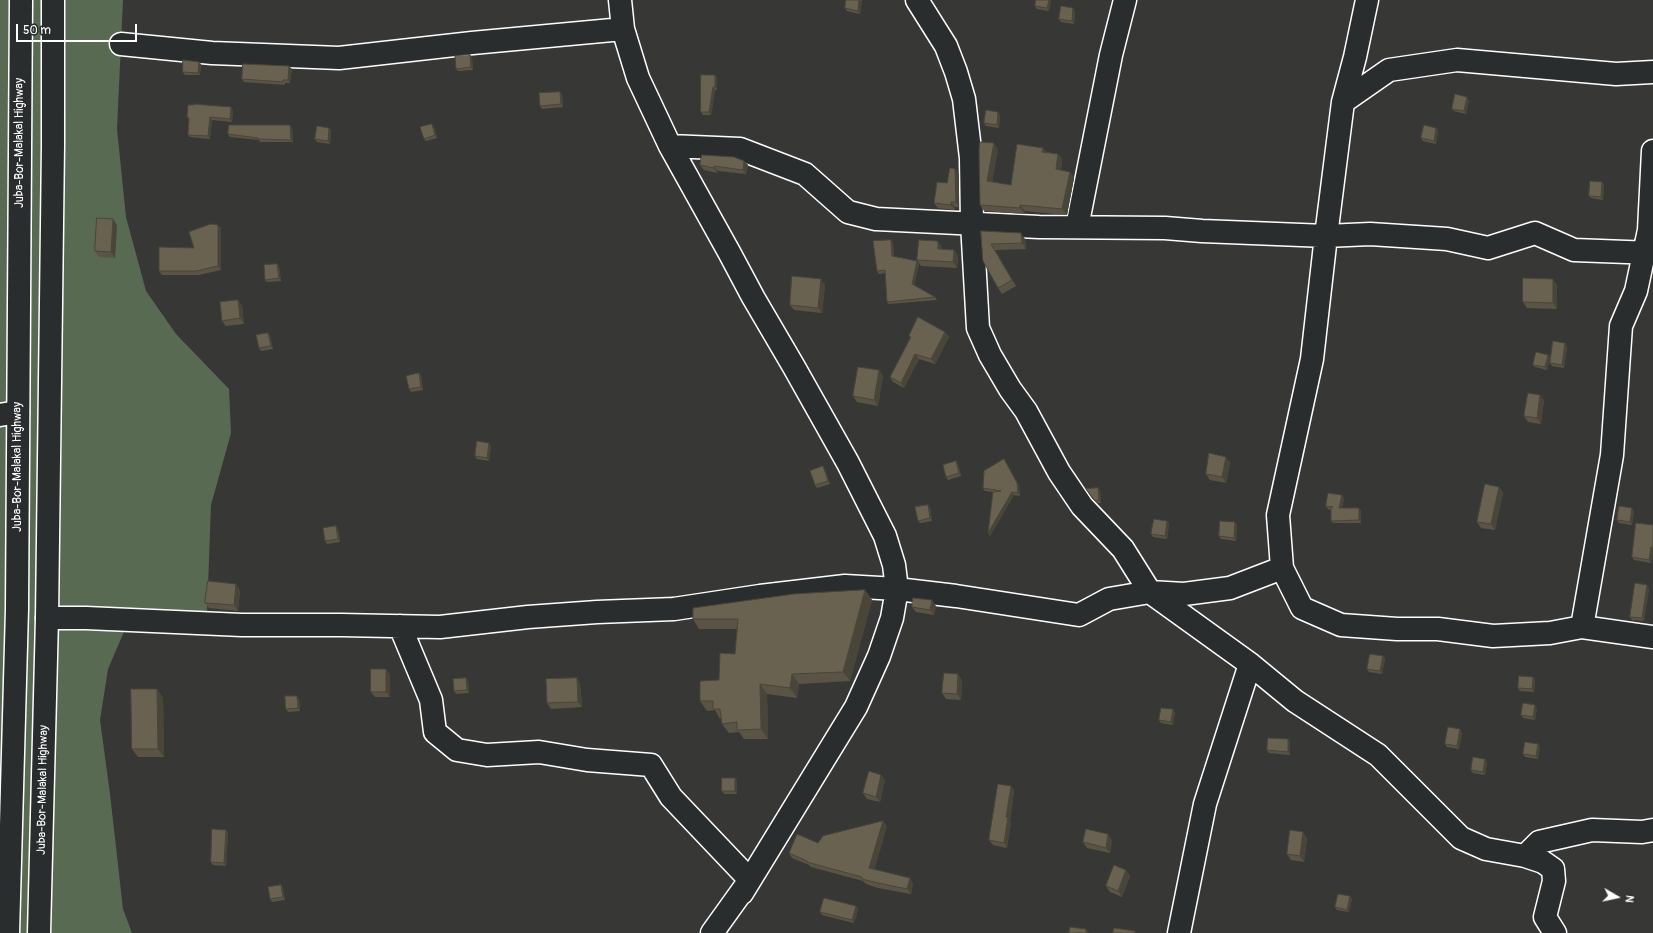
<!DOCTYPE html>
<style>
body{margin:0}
#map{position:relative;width:1653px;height:933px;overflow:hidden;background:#373835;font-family:Pangolin,sans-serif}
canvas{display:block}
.north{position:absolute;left:1597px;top:877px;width:40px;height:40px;-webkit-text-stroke:3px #2a2d2e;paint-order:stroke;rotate:99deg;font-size:11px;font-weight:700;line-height:16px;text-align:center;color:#fff}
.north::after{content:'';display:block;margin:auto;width:14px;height:18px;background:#fff;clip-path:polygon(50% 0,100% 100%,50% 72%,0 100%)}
.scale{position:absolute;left:16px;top:24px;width:121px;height:18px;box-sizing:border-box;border:2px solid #fff;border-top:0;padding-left:5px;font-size:12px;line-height:14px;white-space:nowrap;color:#fff;-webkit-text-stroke:3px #2a2d2e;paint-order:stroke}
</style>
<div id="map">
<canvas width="1653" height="933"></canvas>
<div class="north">N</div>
<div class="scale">50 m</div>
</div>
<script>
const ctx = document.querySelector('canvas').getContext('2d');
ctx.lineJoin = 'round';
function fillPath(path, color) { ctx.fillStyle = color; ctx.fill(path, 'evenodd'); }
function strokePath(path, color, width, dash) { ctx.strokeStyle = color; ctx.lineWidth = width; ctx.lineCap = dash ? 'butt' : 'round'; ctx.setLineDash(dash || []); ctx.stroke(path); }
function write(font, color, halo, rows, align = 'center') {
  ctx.font = font + ' Pangolin,sans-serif'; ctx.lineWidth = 3.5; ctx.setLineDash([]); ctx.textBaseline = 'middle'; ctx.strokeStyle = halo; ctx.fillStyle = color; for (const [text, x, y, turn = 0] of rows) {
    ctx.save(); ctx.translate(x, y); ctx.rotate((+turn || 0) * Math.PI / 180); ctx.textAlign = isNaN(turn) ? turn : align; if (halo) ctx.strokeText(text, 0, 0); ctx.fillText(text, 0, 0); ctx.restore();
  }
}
fillPath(new Path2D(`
 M0,0H123L117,129L126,217L146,291L176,334L229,389L231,433L211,505L207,614L129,620L108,669L100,720L110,794L123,909L132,933H0Z`), '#596a53');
const minor = new Path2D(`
 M620,0L623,29L638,78L670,146L729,252L753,297L794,367L848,463L885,536L894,565L897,589L892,618L879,656L856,707L750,880L712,933
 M917,0L946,46L956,72L964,99L971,158L972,223L978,328L990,355L1010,389L1026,411L1059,472L1082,506L1123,549L1150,592L1184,594L1230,588L1282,568L1302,608L1341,625L1397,629H1438L1493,636L1550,633L1582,627L1653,637
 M121,44L212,53L339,58L472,43L623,29
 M1343,102L1389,70L1457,60L1616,74L1653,72
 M670,146L740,149L805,174L848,212L876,219L1039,227L1165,228L1202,231L1326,236L1370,234L1447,239L1488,248L1535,233L1574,250L1653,253
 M1077,227L1111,55L1125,0
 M0,415L18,412
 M1282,568L1278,515L1312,359L1326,236L1343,102L1355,57L1367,0
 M47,618H86L242,625H341L440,627L528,617L597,612L674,609L760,596L845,586L897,589L956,596L1079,615L1109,599L1150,592L1250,664L1295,701L1378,755L1461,838L1486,849L1525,856L1539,842L1592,830L1642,832L1653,830
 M400,626L431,700L435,732L457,750L487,755L539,752L587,760L651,765L671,797L750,880L742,893
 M1582,627L1612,455L1621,326L1636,291L1649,230L1653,151
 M1525,856L1543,862L1553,869L1554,881L1545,917L1555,933
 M1179,933L1205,804L1250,664`);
const highway = new Path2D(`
 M8,933L17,609L21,0
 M39,933L47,618L53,145V0`);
strokePath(minor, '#fff', 25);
strokePath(highway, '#fff', 25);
strokePath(minor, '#2a2d2e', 22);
strokePath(highway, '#2a2d2e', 22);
fillPath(new Path2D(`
 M846,0H862L860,14L847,11L845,8Z
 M1036,0H1051L1049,11L1037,9L1035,6Z
 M1075,11L1074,24L1061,22L1059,19Z
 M470,55L472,58L473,70L458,71L456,69Z
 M201,64L200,75H185L183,72Z
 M292,69L290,83H285V85L244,82L242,79Z
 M717,77V90H715L711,115H703L701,112Z
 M562,94L563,107L542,109L540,106Z
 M1469,100L1466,114L1454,111L1452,109Z
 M233,110L232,122L212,120L210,139L190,137L188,135L189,120L187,117Z
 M1000,115L999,128L986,126L984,123Z
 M434,127L437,138L426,141L424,139Z
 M292,128L293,142H260L259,140L230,137L228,134Z
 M329,128L331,131L330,144L317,142L315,139Z
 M1438,130L1436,144L1423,141L1421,138Z
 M1043,148L1046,152L1058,154L1062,160L1061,170L1074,178L1067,215L1025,211V214L984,211L980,205L998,149L992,182L1011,185Z
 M744,161L748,165L746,174L718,171L717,173L704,170L700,165Z
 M955,169L959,175V207H955V210L938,208L934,203L947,183Z
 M1602,182L1604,185L1603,200L1591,198L1589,196Z
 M117,225L115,258L99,257L95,251Z
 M221,228V270L199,275H162L159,271L194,248Z
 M981,231L1025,239L1026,249L995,250L1016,286L1002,294L998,288Z
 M893,243L894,257L919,264L914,285L935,297L937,300L889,304L887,302L885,273L879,274L877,271Z
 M942,247V249L954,250L958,256L957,268L921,266L917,260Z
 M277,264L279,267L281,281L267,282L265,280Z
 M825,285L822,313L794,310L790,305Z
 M1557,285V309L1527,308L1523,302Z
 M238,300L242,306L244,324L226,326L222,321Z
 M945,332L949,337L935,364L919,359L904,388L893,382L890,377L910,338L909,336Z
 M268,333L270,336L273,349L261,351L259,348Z
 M1567,346L1564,368L1552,366L1550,363Z
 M1548,355L1550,358L1547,370L1535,367L1533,365Z
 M879,370L883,376L878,406L857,402L853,396Z
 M419,373L421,376L423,390L411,392L409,389Z
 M1544,400L1541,424L1528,422L1524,416Z
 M489,443L491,446L489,461L477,459L475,456Z
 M956,461L958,464L961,476L948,480L946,477Z
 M1006,462L1019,486L1020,496L1014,495L990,536L988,533L993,492L985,491L983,488Z
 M1230,463L1226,483L1210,480L1206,474Z
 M825,469L830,484L817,488L815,485Z
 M1499,487L1503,493L1495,530L1481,528L1477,522Z
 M1098,488L1100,491L1101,503H1097L1086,489Z
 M1344,498L1342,508L1361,511V523H1333L1331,521V510L1328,509L1326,506Z
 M928,505L930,508L932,521L920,523L918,521Z
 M1634,511L1632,525L1619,523L1617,520Z
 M1167,521L1169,524L1167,539L1153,537L1151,534Z
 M1235,522L1237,525L1236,541L1221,539L1219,536Z
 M1653,525V552L1651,563L1634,560L1632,557Z
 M336,526L338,529L340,542L327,544L325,541Z
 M1649,588L1644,621L1632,620L1630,617Z
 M240,590L238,611L209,608L205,603Z
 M865,590L872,600L850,681L799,684L797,698L767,694L768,739H744L739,732L729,733L722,724L721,718L720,719L715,710L707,711L700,701L719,680L735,654L738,629H699L693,619Z
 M936,606L934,615L916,612L912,607Z
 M1383,656L1385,659L1382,674L1369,672L1367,669Z
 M386,669L390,675V697H375L371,692Z
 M1533,677L1535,680L1534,692L1520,691L1518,688Z
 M962,680L961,700L946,699L942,693Z
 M468,681L469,693L456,694L454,691Z
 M580,683L582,707L551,709L547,703Z
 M157,689L163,698L164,757H138L132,749Z
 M299,699L300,711L288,712L286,709Z
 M1537,708L1535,720L1523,718L1521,715Z
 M1175,712L1173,725L1161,723L1159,720Z
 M1460,729L1462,732L1459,749L1447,747L1445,744Z
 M1288,739L1290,742V755L1269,753L1267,750Z
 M1540,747L1538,759L1525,757L1523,754Z
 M1487,762L1485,775L1473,773L1471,770Z
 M735,778L737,781V794H724L722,791Z
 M885,780L880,802L867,799L863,793Z
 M1011,786L1014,791L1010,820L1011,822L1007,848L993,845L989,840Z
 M887,826L874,870L913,883L911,894L878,888L866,884L863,881L811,867L809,865L792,858L789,853L818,843Z
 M226,830L228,833L226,866L213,865L211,862Z
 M1307,838L1304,862L1291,860L1287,854Z
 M1112,840L1110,853L1087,848L1083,842Z
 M1126,870L1130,876L1122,897L1110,892L1106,886Z
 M281,885L283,888L285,900L272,902L270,899Z
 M1350,896L1352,899L1349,912L1337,910L1335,907Z
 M856,906L858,909L854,923L822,915L820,912Z`), '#5a5446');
fillPath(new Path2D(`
 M859,0L862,1L860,14L858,11Z
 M1049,0H1051L1049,11L1047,8Z
 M1073,8L1075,11L1074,24L1072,21Z
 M470,55L472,58L473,70L471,67Z
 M199,62L201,64L200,75L198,73Z
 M289,66L292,69L290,83L288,80Z
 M715,75L717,77V90L715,87Z
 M713,87L715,90L711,115L709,112Z
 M560,92L562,94L563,107L561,104Z
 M1467,97L1469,100L1466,114L1464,111Z
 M231,107L233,110L232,122L230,119Z
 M998,112L1000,115L999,128L997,125Z
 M210,117L212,120L210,139L208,136Z
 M432,124L434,127L437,138L435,135Z
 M290,125L292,128L293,142L291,140Z
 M329,128L331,131L330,144L328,141Z
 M1436,128L1438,130L1436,144L1434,141Z
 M994,143L998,149L991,187L987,181Z
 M1043,148L1047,154L1042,152Z
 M1058,154L1062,160L1060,175L1056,169Z
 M744,161L748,165L746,174L743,170Z
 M714,166L718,171L717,173L714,168Z
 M955,169L959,175V207L956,202Z
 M1070,172L1074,178L1067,215L1062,209Z
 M1602,182L1604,185L1603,200L1601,197Z
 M951,202L955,207V210L951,205Z
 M1020,205L1025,211V214L1020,208Z
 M113,219L117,225L115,258L111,252Z
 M218,225L221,228V270L218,266Z
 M1021,233L1025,239L1026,249L1022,243Z
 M891,240L893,243L894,259L892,256Z
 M938,241L942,247V255L938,249Z
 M991,244L995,250L1016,286L1012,280Z
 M954,250L958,256L957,268L953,262Z
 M917,261L919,264L914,287L912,284Z
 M277,264L279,267L281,281L279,278Z
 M821,279L825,285L822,313L818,308Z
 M1553,279L1557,285V309L1553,303Z
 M238,300L242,306L244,324L240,318Z
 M945,332L949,337L935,364L931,359Z
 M268,333L270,336L273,349L271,346Z
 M1565,343L1567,346L1564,368L1562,365Z
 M915,354L919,359L904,388L901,383Z
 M1548,355L1550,358L1547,370L1545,367Z
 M879,370L883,376L878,406L874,400Z
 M419,373L421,376L423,390L421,387Z
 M1540,395L1544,400L1541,424L1537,418Z
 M489,443L491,446L489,461L487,458Z
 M1226,457L1230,463L1226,483L1222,477Z
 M1004,459L1019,486L1020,496L1018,493Z
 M956,461L958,464L961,476L959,473Z
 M823,466L825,469L830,484L828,481Z
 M1499,487L1503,493L1495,530L1491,524Z
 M1098,488L1100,491L1101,503L1099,500Z
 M1012,492L1014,495L990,536L988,533Z
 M1342,495L1344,498L1341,510L1339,508Z
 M928,505L930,508L932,521L930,518Z
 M1359,508L1361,511V523L1359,520Z
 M1632,508L1634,511L1632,525L1630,522Z
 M1167,521L1169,524L1167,539L1165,536Z
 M1235,522L1237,525L1236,541L1234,538Z
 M336,526L338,529L340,542L338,539Z
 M1651,547L1653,549V552L1651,563L1649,560Z
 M236,584L240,590L238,611L234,605Z
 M1647,585L1649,588L1644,621L1642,618Z
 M865,590L872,600L850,681L843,672Z
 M932,600L936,606L934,615L930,610Z
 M1383,656L1385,659L1382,674L1380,671Z
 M386,669L390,675V697L386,692Z
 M792,674L799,684L797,698L790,688Z
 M958,674L962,680L961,700L957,694Z
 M1533,677L1535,680L1534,692L1532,689Z
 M466,678L468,681L469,693L467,690Z
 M577,678L580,683L582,707L578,702Z
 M760,684L767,694L768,739L761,729Z
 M157,689L163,698L164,757L158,749Z
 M297,696L299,699L300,711L298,708Z
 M1535,705L1537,708L1535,720L1533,717Z
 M1173,709L1175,712L1173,725L1171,722Z
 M1460,729L1462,732L1459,749L1457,746Z
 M1288,739L1290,742V755L1288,752Z
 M1538,744L1540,747L1538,759L1536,756Z
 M1485,759L1487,762L1485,775L1483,772Z
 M881,775L885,780L880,802L876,797Z
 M735,778L737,781V794L735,791Z
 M1011,786L1014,791L1010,820L1011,822L1007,848L1004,843L1006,817Z
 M883,821L887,826L873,874L869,868Z
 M226,830L228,833L226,866L224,863Z
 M1303,832L1307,838L1304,862L1300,856Z
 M1108,834L1112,840L1110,853L1106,848Z
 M1126,870L1130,876L1122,897L1118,891Z
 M910,878L913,883L911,894L907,889Z
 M281,885L283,888L285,900L283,897Z
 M1350,896L1352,899L1349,912L1347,910Z
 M856,906L858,909L854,923L852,920Z
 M1086,929L1089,933H1086Z`), '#4a4539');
const building = new Path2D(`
 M846,0H859L858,11L845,8Z
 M1036,0H1049L1047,8L1035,6Z
 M1061,6L1073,8L1072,21L1059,19Z
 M470,55L471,67L456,69L455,56Z
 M183,60L199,62L198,73L183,72Z
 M243,64L289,66L288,80H283V82L242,79Z
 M701,75H715V87H713L709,112H701Z
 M560,92L561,104L540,106L539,93Z
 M1455,94L1467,97L1464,111L1452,109Z
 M193,104L231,107L230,119L210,117L208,136L188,135L189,118L187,117L188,105H193Z
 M986,110L998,112L997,125L984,123Z
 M432,124L435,135L424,139L420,127Z
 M229,125H290L291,140L258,139V138L228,134Z
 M1424,125L1436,128L1434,141L1421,138Z
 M317,126L329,128L328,141L315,139Z
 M980,142L994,143L987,181L1011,185L1017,144L1043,148L1042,152L1058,154L1056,169L1070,172L1062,209L1020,205V208L980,205L979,150Z
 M702,155L734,157L744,161L743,170L714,166V168L700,165Z
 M950,168L955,169L956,202H951V205L934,203L937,182L947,183Z
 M1590,181L1602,182L1601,197L1589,196Z
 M97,218L113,219L111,252L95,251Z
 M211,224L218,225V266L196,271H159V247L194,248L189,232Z
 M981,231L1021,233L1022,243L991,244L1012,280L998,288L983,261Z
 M891,240L892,256L917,261L912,284L935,297L887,302L885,270L877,271L873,241Z
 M919,240L938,241V249L954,250L953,262L917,260Z
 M277,264L279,278L265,280L264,265Z
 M792,276L821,279L818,308L790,305Z
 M1523,278L1553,279V303L1523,302Z
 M238,300L240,318L222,321L220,302Z
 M918,317L945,332L931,359L915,354L901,383L890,377L911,337L909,336Z
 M268,333L271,346L259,348L256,335Z
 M1553,341L1565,343L1562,365L1550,363Z
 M1536,352L1548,355L1545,367L1533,365Z
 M858,367L879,370L874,400L853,396Z
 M419,373L421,387L409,389L406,376Z
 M1528,393L1540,395L1537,418L1524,416Z
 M477,441L489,443L487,458L475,456Z
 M1209,453L1226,457L1222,477L1206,474Z
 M1004,459L1017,483L1018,493L1012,492L988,533L993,492L1001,491L983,488L984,471Z
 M956,461L959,473L946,477L943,465Z
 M823,466L828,481L815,485L810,471Z
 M1485,484L1499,487L1491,524L1477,522Z
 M1098,488L1099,500L1095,501L1086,489Z
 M1328,493L1342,495L1339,508H1359V520L1331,521V507H1333L1326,506Z
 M928,505L930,518L918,521L915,507Z
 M1619,506L1632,508L1630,522L1617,520Z
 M1154,519L1167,521L1165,536L1151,534Z
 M1220,521L1235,522L1234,538L1219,536Z
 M1636,523L1653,525V547H1651L1649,560L1632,557Z
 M336,526L338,539L325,541L323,528Z
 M208,581L236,584L234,605L205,603Z
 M1635,583L1647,585L1642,618L1630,617Z
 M865,590L843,672L792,674L790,688L760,684L761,729L737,730V722L722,724L720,709H713V701H700V681L719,680L720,653L735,654L738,619H693V608L794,594Z
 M913,598L932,600L930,610L912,607Z
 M1370,654L1383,656L1380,671L1367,669Z
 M371,669H386V692H371Z
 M944,673L958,674L957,694L942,693Z
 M1519,676L1533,677L1532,689L1518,688Z
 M466,678L467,690L454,691L453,679Z
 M577,678L578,702L547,703L546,679Z
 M131,689H157L158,749H132Z
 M285,696H297L298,708L286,709Z
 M1523,703L1535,705L1533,717L1521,715Z
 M1161,708L1173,709L1171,722L1159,720Z
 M1448,727L1460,729L1457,746L1445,744Z
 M1268,738L1288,739V752L1267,750Z
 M1525,742L1538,744L1536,756L1523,754Z
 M1473,757L1485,759L1483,772L1471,770Z
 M869,771L881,775L876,797L863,793Z
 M722,778H735V791H722Z
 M998,784L1011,786L1006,817H1008L1004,843L989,840Z
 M883,821L869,868L910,878L907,889L874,882L862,879V877L807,862V861L789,853L797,834L818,843L823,836Z
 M212,829L226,830L224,863L211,862Z
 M1086,829L1108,834L1106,848L1083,842Z
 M1290,830L1303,832L1300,856L1287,854Z
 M1114,865L1126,870L1118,891L1106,886Z
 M281,885L283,897L270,899L268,887Z
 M1338,894L1350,896L1347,910L1335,907Z
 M824,898L856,906L852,920L820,912Z
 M1070,927L1086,929V933H1069Z
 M1114,928L1135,931V933H1113Z`);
fillPath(building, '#696251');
strokePath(building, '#4a4539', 1);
write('12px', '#fff', '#2a2d2e', [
 ["Juba-Bor-Malakal Highway",20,143,-90],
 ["Juba-Bor-Malakal Highway",18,467,-90],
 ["Juba-Bor-Malakal Highway",43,790,-89]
]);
</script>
